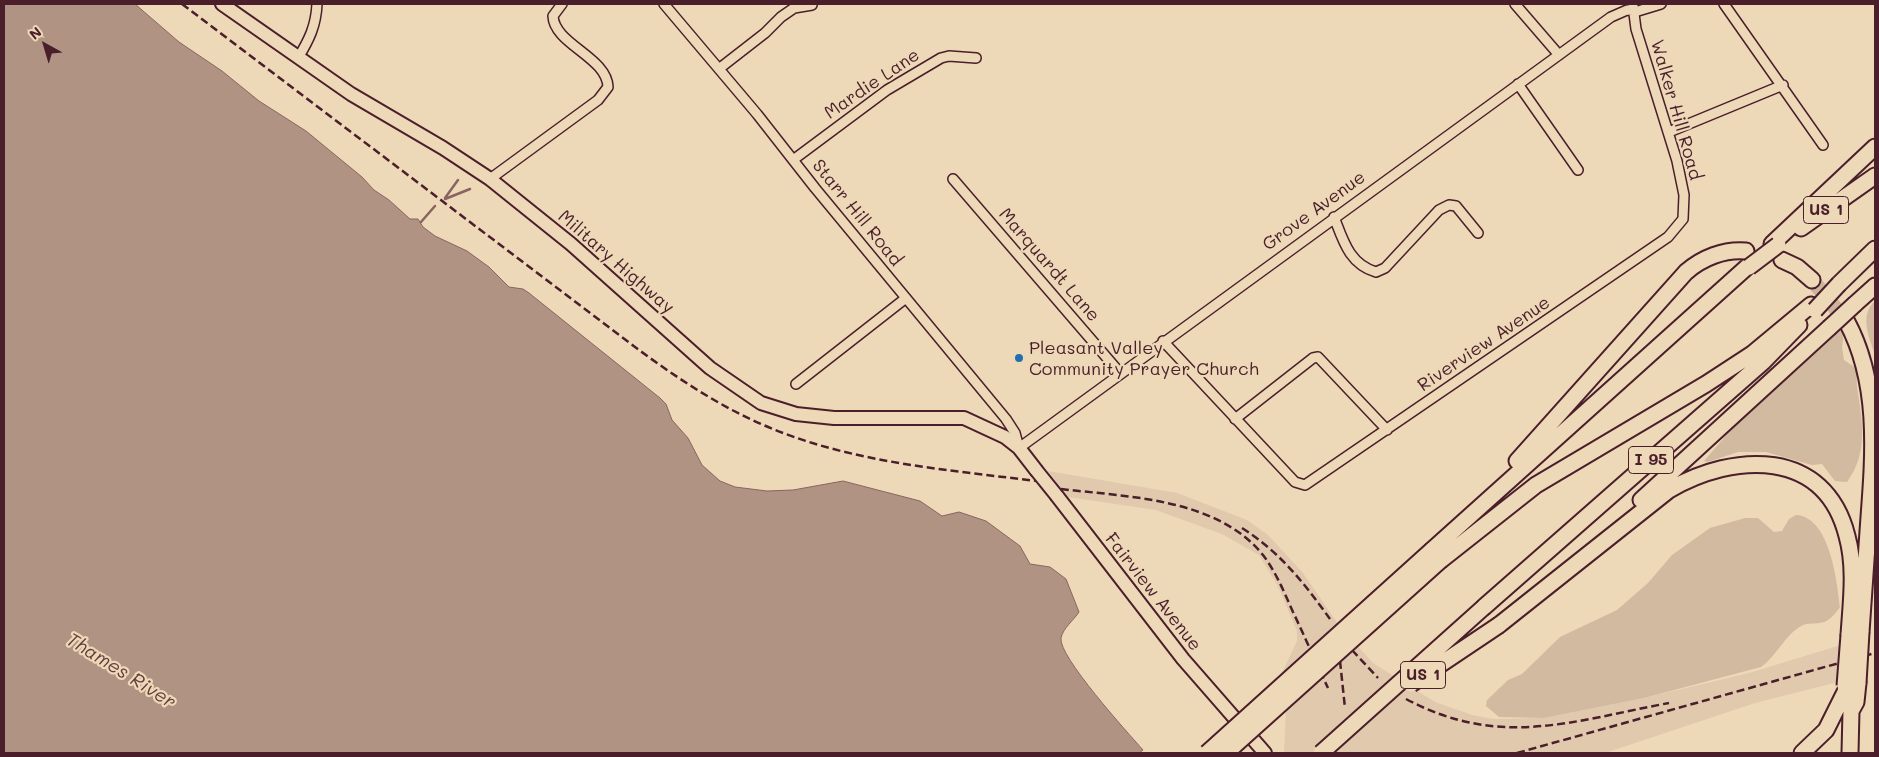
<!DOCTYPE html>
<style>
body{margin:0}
#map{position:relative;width:1879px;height:757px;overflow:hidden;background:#edd8b7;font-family:Mali,sans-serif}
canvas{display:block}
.frame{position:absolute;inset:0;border:5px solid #4a1f2b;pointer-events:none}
.north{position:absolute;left:20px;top:20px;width:50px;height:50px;-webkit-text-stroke:4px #edd8b7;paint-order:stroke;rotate:321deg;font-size:14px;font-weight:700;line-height:20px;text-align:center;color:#4a1f2b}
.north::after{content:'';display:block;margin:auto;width:18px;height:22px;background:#4a1f2b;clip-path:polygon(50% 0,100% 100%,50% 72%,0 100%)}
</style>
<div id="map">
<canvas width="1879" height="757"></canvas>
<div class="frame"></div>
<div class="north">N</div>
</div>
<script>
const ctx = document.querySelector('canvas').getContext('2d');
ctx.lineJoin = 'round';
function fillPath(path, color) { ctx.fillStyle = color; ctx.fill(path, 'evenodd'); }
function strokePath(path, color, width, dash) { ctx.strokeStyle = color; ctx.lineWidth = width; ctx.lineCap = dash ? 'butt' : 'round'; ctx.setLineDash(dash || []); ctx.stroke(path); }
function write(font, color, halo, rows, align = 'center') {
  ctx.font = font + ' Mali,sans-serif'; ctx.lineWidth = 4.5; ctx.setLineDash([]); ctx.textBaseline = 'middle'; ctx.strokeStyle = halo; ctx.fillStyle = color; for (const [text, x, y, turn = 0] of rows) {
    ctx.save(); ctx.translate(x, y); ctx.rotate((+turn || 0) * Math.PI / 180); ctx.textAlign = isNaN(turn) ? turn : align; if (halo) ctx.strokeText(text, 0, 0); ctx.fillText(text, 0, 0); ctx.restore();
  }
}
fillPath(new Path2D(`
 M1048,471L1177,493L1247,520L1268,535L1303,573L1340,627L1373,663L1435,702L1472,715L1493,719L1544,718L1644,698L1749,673L1841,645L1838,682L1755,703L1605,753H1284L1286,711L1280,686L1282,673L1297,641V631L1278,586L1259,555L1222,534L1156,510L1068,497Z`), '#e0c9ac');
fillPath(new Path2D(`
 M1875,301V355C1869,337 1859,315 1875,301Z
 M1841,330L1844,332L1842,347L1844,360L1856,368C1858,374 1856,380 1857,387C1862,420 1869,452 1847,482L1835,481L1822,464L1812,465L1766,452H1738L1708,462L1704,461L1730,431Z
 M1796,515C1830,517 1837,581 1840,607C1835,614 1828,623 1819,623C1813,624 1808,623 1803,625C1785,634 1777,656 1761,667L1644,698L1544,718L1499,717L1486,706L1487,700L1508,680L1522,674L1560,637L1617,610L1648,583L1672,555L1710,528L1745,518H1758L1774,532L1782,531L1789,519Z`), '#d2baa0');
const water = new Path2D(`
 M4,4H135L179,42L222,71L259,101L306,131L362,177L374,190L389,200L410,219H418L423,227L435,236L467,251L489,267L509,287L523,289L529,293L660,398L666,404L672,420L688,438L702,465L720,481L735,487L767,491L793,490L843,481L920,501L942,516L959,512L986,521L1020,546L1030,564L1050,567L1066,579L1079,612C1074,620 1063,628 1061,638C1058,656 1128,733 1143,750L1139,753H4Z`);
fillPath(water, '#b19383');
strokePath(water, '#886560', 1);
strokePath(new Path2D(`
 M445,198L458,180
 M445,199L470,189
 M421,222L435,206`), '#886560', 2.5);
strokePath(new Path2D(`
 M1812,280L1847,322`), '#ccb39b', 15, [15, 8]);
const street = new Path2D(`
 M664,4L757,114L815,188L1006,419L1015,433L1019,448L1611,17L1627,10L1638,11L1661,4
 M1515,4L1559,55
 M1724,4L1823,145
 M298,58C309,40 316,26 317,4
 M720,68L765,33L781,17L794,8L812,5
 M1518,84L1578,170
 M1669,132L1783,85
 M793,160L887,90L941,58L949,56L976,58
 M490,179L598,100L608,87C607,57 554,44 553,16L562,4
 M953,179L1120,373
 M1334,217C1343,240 1349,264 1376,272L1385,268L1439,210L1449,205L1456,206L1478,233
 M1163,341L1295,482L1305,485L1668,237L1683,219L1684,195L1677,161L1636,29L1633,6
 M796,384L906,298
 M1235,419L1313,358L1318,357L1387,430`);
const secondary = new Path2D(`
 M222,4L351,94L443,148L490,179L571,244L710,368L761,403L796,414L834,418H964L1005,437L1019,448L1036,470
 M1057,496L1183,659L1265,753`);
const highway = new Path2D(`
 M1801,228L1875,176
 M1772,244L1875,147
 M1782,260L1797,267L1812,280
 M1839,284L1875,249
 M1855,304L1875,286
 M1847,322C1879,382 1874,451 1869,517C1866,555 1864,594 1861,632
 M1517,461L1686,272C1702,258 1724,249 1746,251
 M1641,500L1829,328
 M1432,550L1747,267
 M1441,560L1536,485L1706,384L1752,354L1811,305
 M1484,607L1764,361L1799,325
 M1499,625L1669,490C1734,452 1825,448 1847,536C1856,568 1851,603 1849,635
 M1802,753L1826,730L1845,692
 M1850,753L1851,711L1856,702L1858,683`);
strokePath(street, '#4a1f2b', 12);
strokePath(secondary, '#4a1f2b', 16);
strokePath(highway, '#4a1f2b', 19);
strokePath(street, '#edd8b7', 9);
strokePath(secondary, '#edd8b7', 12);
strokePath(highway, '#edd8b7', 15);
strokePath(new Path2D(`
 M182,4L639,350C680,380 725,410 773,429C856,463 948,470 1037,481
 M1061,489C1128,497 1217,498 1263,555C1276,572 1284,592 1293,612C1305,637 1316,663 1328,688
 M1242,528C1280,552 1304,583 1330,619
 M1352,650L1378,678
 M1340,661L1345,708
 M1406,699C1500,749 1572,721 1669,703
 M1517,753L1875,653`), '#4a1f2b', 2.5, [8, 4]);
const secondaryBridge = new Path2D(`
 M1036,470L1057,496`);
const highwayBridge = new Path2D(`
 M1749,267L1778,245
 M1815,310L1839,284
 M1829,328L1855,304
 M1858,683L1861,632
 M1411,684L1499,625
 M1845,686L1849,635
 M1207,753L1432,550
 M1226,753L1441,560
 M1321,753L1484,607`);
strokePath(secondaryBridge, '#4a1f2b', 16, []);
strokePath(highwayBridge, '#4a1f2b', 19, []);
strokePath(secondaryBridge, '#edd8b7', 12);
strokePath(highwayBridge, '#edd8b7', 15);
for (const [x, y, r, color] of [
 [1019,358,5,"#1f6fb2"]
]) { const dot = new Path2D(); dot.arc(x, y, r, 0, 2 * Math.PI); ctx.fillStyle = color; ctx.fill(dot); strokePath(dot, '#edd8b7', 2); }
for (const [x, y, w] of [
 [1826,210,45],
 [1651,460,45],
 [1423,675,45]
]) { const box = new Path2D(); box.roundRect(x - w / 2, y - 13.5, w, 27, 4); ctx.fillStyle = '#edd8b7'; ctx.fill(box); strokePath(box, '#4a1f2b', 1); }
write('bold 16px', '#4a1f2b', null, [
 ["US 1",1826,210],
 ["I 95",1651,460],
 ["US 1",1423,675]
]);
write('18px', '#4a1f2b', '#edd8b7', [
 ["Mardie Lane",872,84,-34],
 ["Walker Hill Road",1676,110,74],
 ["Grove Avenue",1314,211,-36],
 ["Starr Hill Road",857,213,51],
 ["Military Highway",616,262,41],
 ["Marquardt Lane",1049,265,49],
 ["Riverview Avenue",1484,344,-34],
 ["Fairview Avenue",1153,592,52]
]);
write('18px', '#4a1f2b', '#edd8b7', [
 ["Pleasant Valley",1029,348],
 ["Community Prayer Church",1029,369]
], 'left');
write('italic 19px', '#643c41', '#edd8b7', [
 ["Thames River",121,671,32]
]);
</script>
